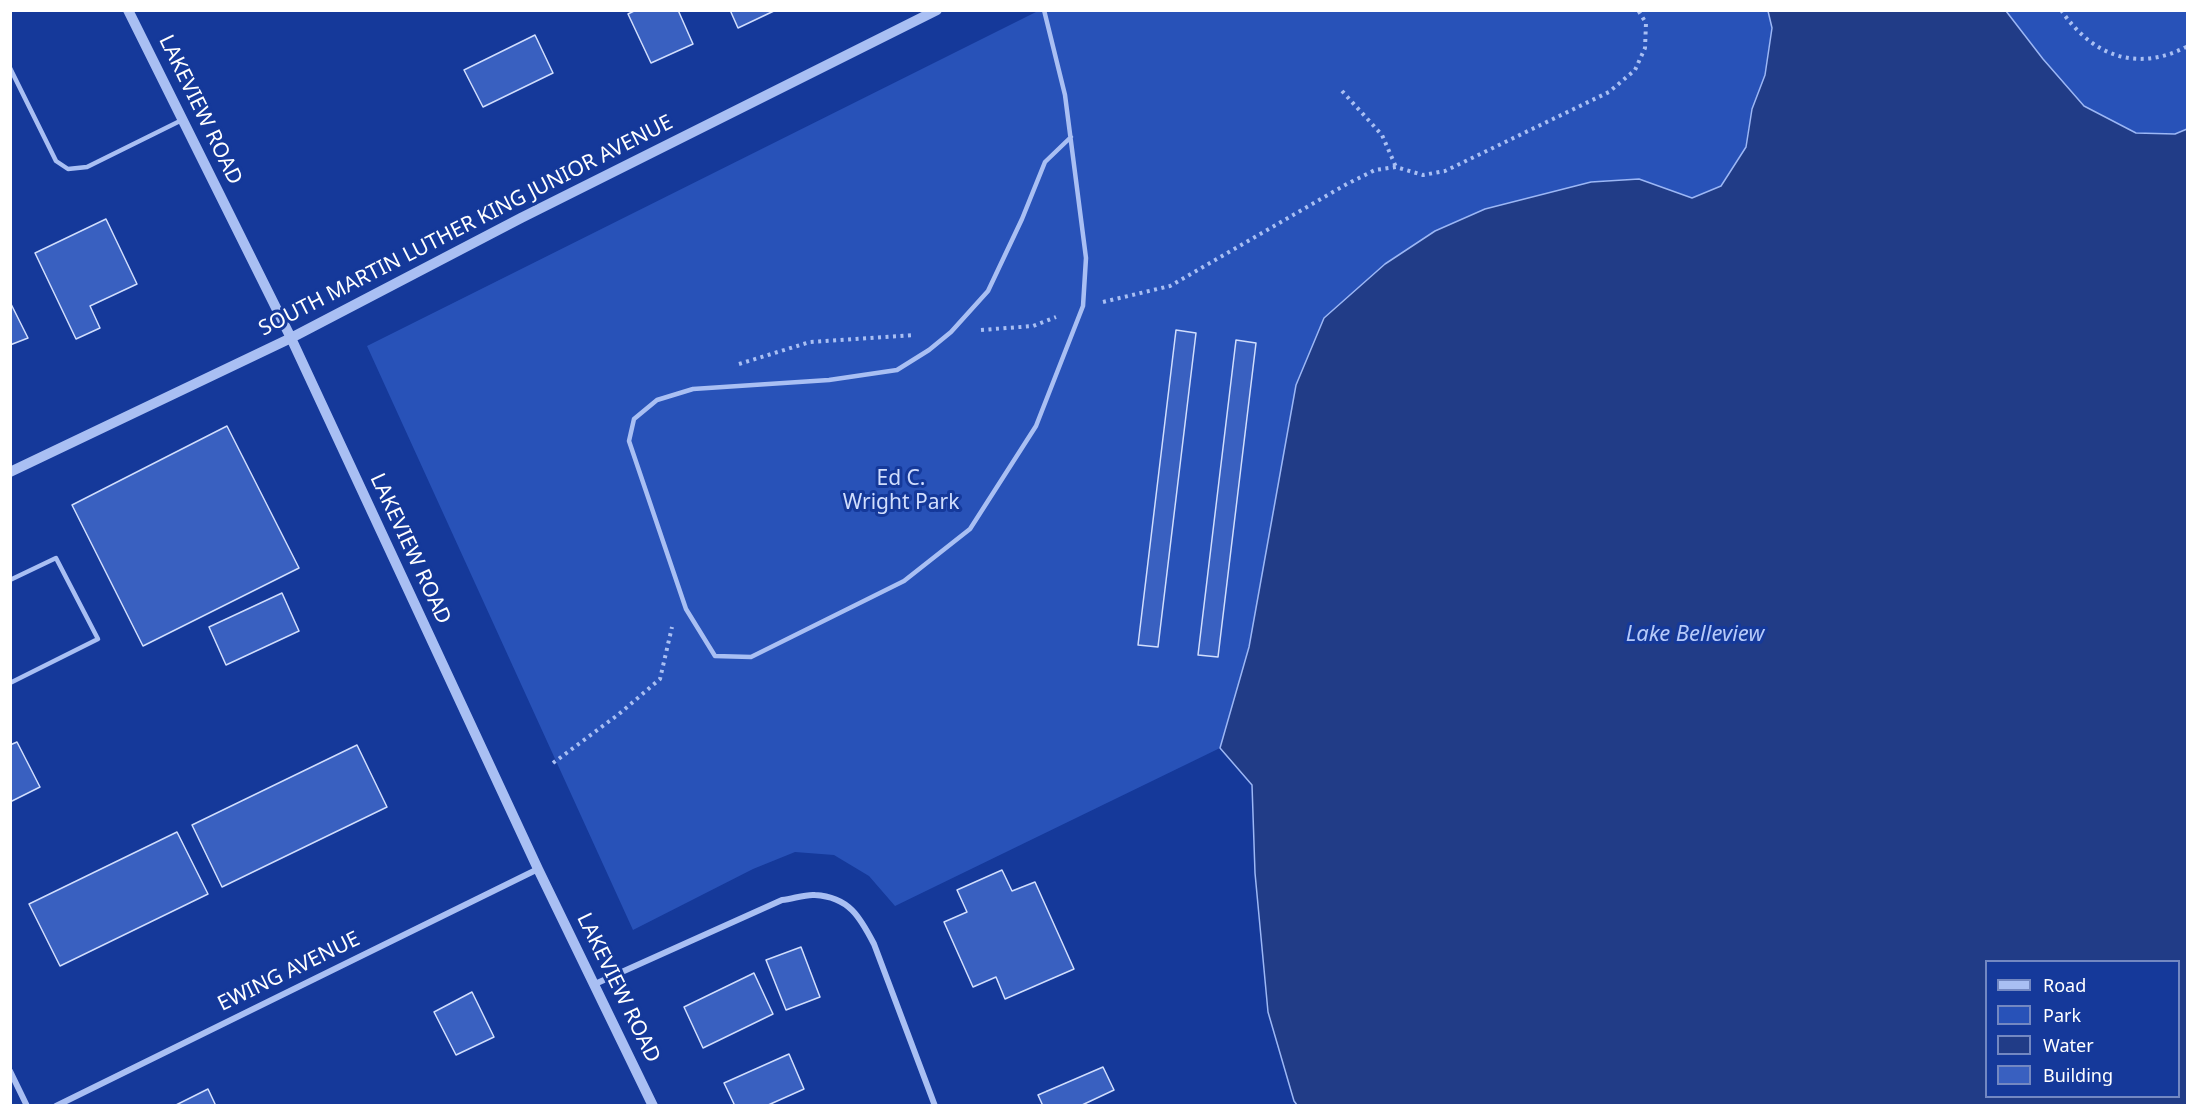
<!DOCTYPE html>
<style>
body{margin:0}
#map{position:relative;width:2198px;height:1116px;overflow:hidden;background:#15399a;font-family:"Noto Sans",sans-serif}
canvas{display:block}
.frame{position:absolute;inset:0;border:12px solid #fff;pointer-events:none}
.legend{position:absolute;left:1985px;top:960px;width:195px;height:138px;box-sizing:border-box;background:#15399a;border:2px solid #7388c2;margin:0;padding:8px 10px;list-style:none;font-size:18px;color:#fff}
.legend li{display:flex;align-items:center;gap:12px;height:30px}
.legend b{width:30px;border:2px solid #7388c2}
</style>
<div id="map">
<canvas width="2198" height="1116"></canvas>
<div class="frame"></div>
<ul class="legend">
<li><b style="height:8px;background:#a9bff3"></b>Road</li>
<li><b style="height:16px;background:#2852b8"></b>Park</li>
<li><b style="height:16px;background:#213c87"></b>Water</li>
<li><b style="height:16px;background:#3960c0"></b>Building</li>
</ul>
</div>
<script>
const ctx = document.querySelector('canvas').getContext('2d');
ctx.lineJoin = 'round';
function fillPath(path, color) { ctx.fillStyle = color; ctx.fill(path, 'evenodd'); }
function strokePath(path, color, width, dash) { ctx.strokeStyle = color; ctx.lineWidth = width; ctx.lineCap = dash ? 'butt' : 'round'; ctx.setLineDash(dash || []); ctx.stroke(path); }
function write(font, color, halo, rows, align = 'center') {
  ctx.font = font + ' "Noto Sans",sans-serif'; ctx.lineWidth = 6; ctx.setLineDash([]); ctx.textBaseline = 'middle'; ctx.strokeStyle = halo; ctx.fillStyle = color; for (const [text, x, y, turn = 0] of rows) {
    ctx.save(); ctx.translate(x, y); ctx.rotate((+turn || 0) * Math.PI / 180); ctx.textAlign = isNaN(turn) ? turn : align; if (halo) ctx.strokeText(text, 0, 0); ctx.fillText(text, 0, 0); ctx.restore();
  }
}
fillPath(new Path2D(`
 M1768,10L1772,27L1765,75L1752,109L1746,147L1721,186L1692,198L1639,179L1592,182L1485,209L1435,231L1385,264L1324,318L1249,647L1220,748L895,906L869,876L834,855L795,852L753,869L633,930L367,346L1038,11Z
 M2006,11H2187V129L2175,134L2136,133L2084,106L2043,59Z`), '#2852b8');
const water = new Path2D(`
 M1768,11H2006L2043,59L2084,106L2136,133L2175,134L2187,129V1105H1297L1294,1101L1268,1012L1255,873L1252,785L1220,748L1249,647L1296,385L1324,318L1385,264L1435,231L1485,209L1591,182L1639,179L1692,198L1721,186L1746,147L1752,109L1765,75L1772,28ZM1986,962H2178V1096H1986Z`);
fillPath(water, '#213c87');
strokePath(water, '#9cb7f5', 1.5);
const building = new Path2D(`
 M636,10H678L693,44L651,63L628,14Z
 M730,10H776L738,28Z
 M535,35L553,73L483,107L464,70Z
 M106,219L137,284L90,306L100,328L76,339L35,253Z
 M10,302L28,338L10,345Z
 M1176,330L1196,333L1158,647L1138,645Z
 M1236,340L1256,343L1218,657L1198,655Z
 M227,426L299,568L143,646L72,505Z
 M282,593L299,631L226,665L209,627Z
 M17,742L40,787L10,802V745Z
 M357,745L387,807L222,887L192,825Z
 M177,832L208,894L60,966L29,904Z
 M1002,870L1012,891L1035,882L1074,969L1005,999L996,977L973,987L944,922L967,912L957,890Z
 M801,947L820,997L786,1010L766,960Z
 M754,973L773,1014L703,1048L684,1007Z
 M472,992L494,1037L456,1055L434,1012Z
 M789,1054L804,1089L766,1106H735L724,1083Z
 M1103,1067L1114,1090L1080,1106H1043L1038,1095Z
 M208,1089L216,1106H174Z`);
fillPath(building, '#3960c0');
strokePath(building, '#d1defd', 1.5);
strokePath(new Path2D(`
 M2061,10C2092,56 2137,73 2188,46
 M1342,91L1382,135L1396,167
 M1103,302L1170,286L1347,184L1375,170L1396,167L1423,175L1445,171L1609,92L1635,70L1645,48L1646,23L1638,10
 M981,330L1033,326L1056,317
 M739,364L810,342L914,335
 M553,763L619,714L660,679L672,627`), '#a9bff3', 4, [3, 4.5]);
strokePath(new Path2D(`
 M1044,10L1065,95L1086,258L1083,306L1036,426L970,529L904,581L751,657L715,656L686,609L629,441L634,419L657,400L693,389L829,380L897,370L929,350L951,332L988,291L1022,219L1045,162L1071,137
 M10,68L56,161L68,169L87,167L182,120
 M10,580L56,558L98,639L10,683`), '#a9bff3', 4.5);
strokePath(new Path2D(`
 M595,984L782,900C793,899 805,894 815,895C849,897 860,917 874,944L935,1106
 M10,1071L27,1106
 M56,1106L538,869`), '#a9bff3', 6);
strokePath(new Path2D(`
 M128,10L291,338L538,869L653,1106
 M10,472L291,338L521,218L937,10`), '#a9bff3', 10);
write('21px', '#fff', '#15399a', [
 ["LAKEVIEW ROAD",200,110,64],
 ["SOUTH MARTIN LUTHER KING JUNIOR AVENUE",466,226,-27],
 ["LAKEVIEW ROAD",410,549,65],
 ["EWING AVENUE",289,972,-26],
 ["LAKEVIEW ROAD",618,988,64]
]);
write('21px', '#d1defd', '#15399a', [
 ["Ed C.",901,479],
 ["Wright Park",901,503]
]);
write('italic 22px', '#b6caf9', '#15399a', [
 ["Lake Belleview",1695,635]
]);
</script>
